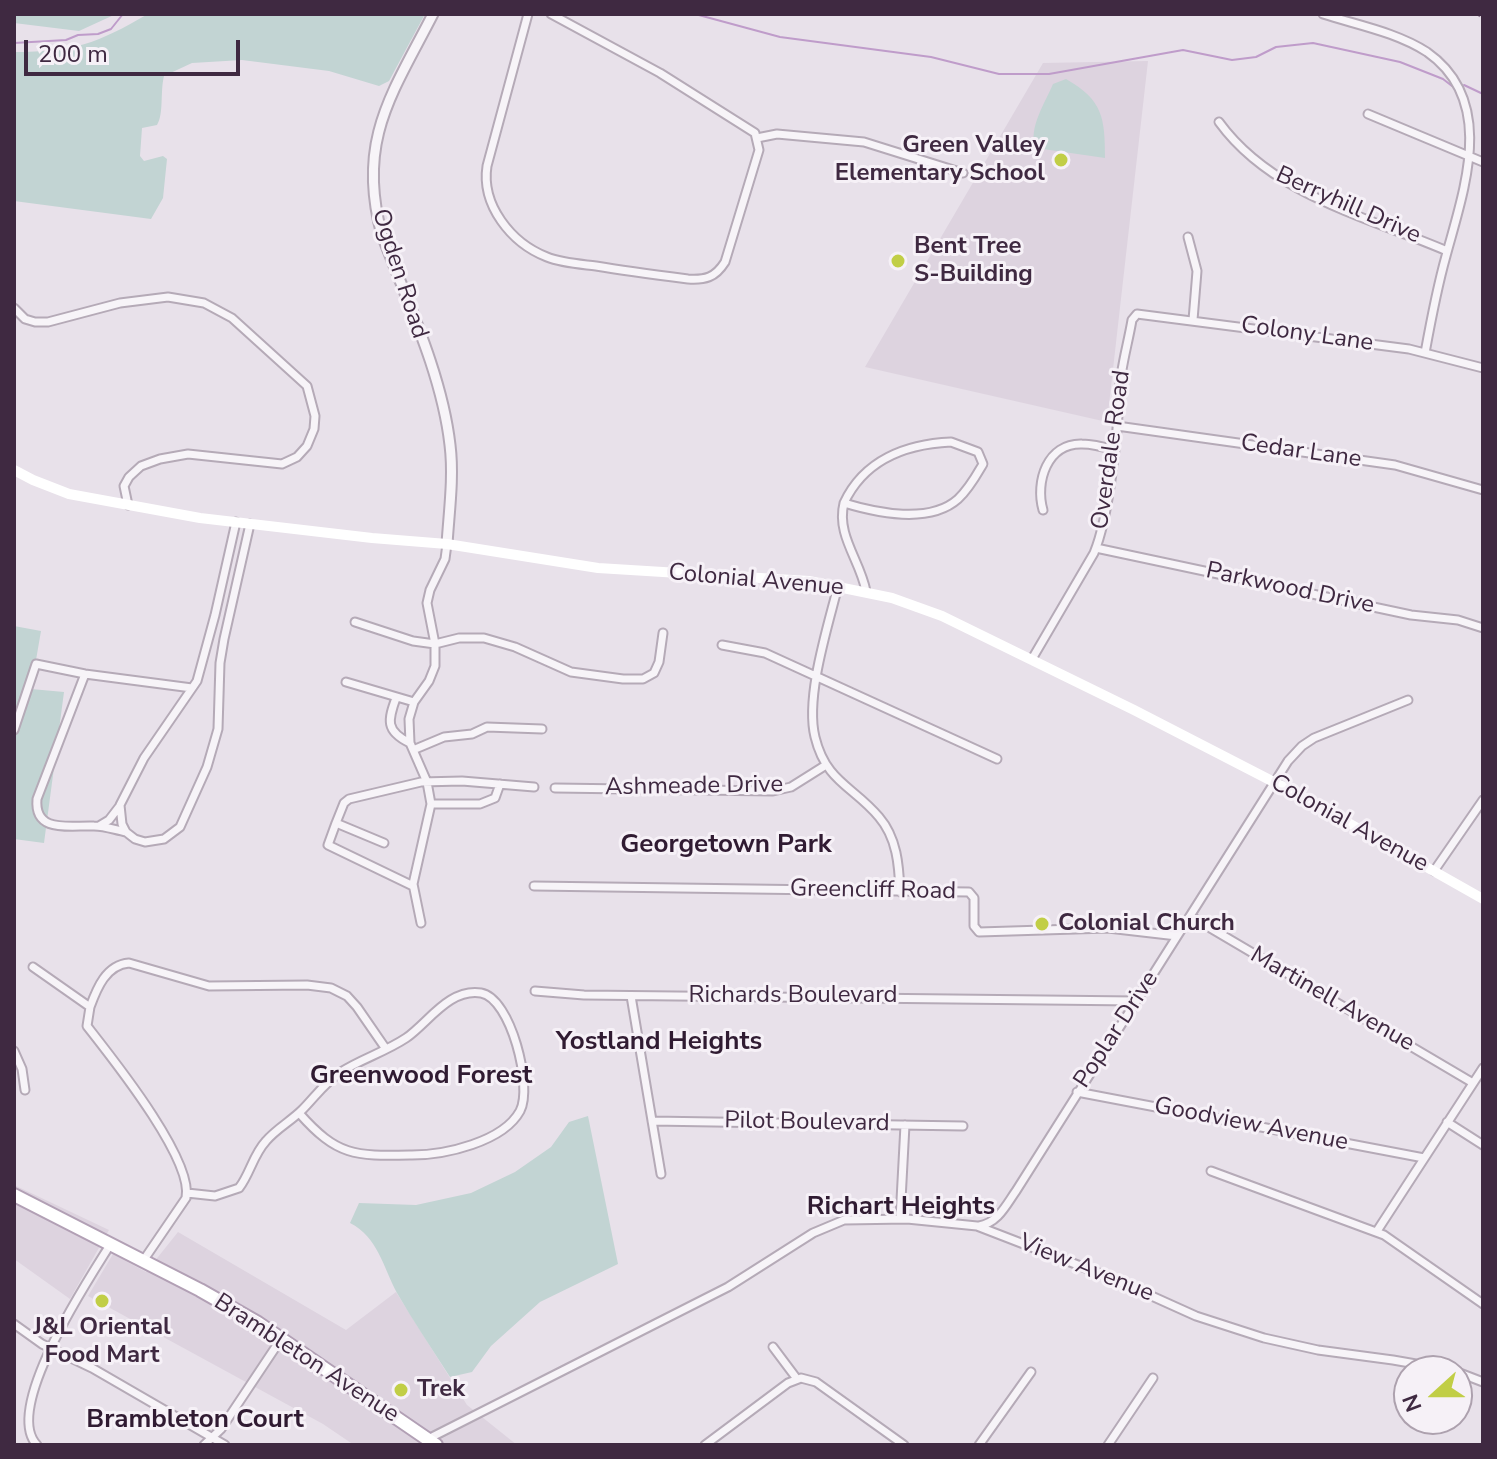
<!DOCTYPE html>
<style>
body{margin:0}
#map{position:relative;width:1497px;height:1459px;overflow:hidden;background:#e8e1ea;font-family:"Nunito Sans",sans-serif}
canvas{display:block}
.frame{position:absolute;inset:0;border:16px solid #3f2941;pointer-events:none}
.north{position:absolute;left:1393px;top:1355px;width:80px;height:80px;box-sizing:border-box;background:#f6f1f7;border:2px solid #ada1ae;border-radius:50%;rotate:249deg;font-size:22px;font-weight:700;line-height:32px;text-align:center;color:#3f2941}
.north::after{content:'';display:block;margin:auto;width:28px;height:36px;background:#c1ce46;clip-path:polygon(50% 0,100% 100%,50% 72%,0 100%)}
.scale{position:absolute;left:24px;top:40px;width:216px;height:36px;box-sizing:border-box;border:4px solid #3f2941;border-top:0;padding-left:10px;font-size:24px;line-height:28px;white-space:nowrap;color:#3f2941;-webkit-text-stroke:6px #f6f1f7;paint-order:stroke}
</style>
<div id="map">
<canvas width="1497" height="1459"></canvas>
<div class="frame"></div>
<div class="north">N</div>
<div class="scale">200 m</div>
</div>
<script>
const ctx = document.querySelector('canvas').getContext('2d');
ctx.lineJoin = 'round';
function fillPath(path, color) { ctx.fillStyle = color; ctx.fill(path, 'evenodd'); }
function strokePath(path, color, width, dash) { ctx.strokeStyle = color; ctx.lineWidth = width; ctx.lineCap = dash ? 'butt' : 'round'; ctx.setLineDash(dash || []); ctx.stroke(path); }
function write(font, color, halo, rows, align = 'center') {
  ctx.font = font + ' "Nunito Sans",sans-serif'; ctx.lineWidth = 6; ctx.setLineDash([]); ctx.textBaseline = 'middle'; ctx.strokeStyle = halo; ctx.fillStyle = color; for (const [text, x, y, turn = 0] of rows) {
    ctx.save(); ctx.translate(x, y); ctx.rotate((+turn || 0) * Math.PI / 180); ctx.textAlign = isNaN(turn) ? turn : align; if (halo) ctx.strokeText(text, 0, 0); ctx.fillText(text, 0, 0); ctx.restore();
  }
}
fillPath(new Path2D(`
 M1148,61L1107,422L865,367L1043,63Z
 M14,1185L109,1230L70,1299L14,1259Z
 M178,1232L346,1330L396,1292L467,1405L517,1445H354L323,1424L88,1296L113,1254L146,1272Z`), '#ddd3df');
fillPath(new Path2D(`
 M14,14H116L79,31L14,23Z
 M148,14H425L389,81L379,86L329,71L242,60L192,63L164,76C160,92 164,114 157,125L142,128L140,156L144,161L163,156L167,159L163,198L151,219L14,201V52C74,52 96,44 148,14Z
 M1066,79C1103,100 1105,118 1105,158L1036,148C1027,130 1046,101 1053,84Z
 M14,626L41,631L31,689L64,692L44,843L14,839Z
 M588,1116L618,1264L540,1302L491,1346L472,1372L450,1377C432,1349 413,1321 397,1293C383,1267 378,1237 350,1223L359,1203L416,1205L471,1193L515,1172L551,1147L569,1122Z`), '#c2d4d3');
strokePath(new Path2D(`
 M695,14L780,37L931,57L999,74H1049L1183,50L1232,60L1256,57L1276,47L1313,43L1400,62L1443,79L1452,86
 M14,43L66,40L78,35L98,34L111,29L123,14
 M1464,85L1483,94`), '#bf9cca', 2);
const minor = new Path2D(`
 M528,14L487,166C481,205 511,243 547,257C562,263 580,264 596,266C626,271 657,275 688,279C705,280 715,278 725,262L759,150L755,133L660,73L551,14
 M1323,14C1357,25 1396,32 1427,52C1497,101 1464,189 1446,256C1437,288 1431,320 1425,353
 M1368,114L1483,162
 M1219,122C1272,195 1368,217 1447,251
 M757,138L777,134L864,142L963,173
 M1188,237L1197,271L1193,320
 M14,308L25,319L35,322H48L120,303L168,297L204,303L232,318L307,386L315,416L314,429L307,446L297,457L282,464L188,454L160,459L141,466L129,477L124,486L128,505
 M1117,426L1395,465L1483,490
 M951,442L978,452L983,464C976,476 969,489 958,499C930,524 877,513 844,503C864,460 906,444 951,442Z
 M844,503C836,535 860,560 866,591
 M1043,510C1035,482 1047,443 1082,444C1093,444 1104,447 1114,450
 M236,522L215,615L197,681L144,758L120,805L122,824L126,832L135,839L145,842L164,839L180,827L207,767L218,729L220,663L224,639L250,524
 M1096,548L1411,615L1458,620L1483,628
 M838,586C828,626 805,697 815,737C826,782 853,786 879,817C897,838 899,865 900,892
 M355,622L413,641L435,644L459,638H484L515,647L571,672L623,679H643L654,673L659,662L663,633
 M722,645L765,653L997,759
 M1032,659L1094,553C1109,517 1118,434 1119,394C1120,370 1128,344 1132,320L1137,314L1409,349L1483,368
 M85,674L37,799C34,834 70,825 94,826C105,826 115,830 126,832
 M346,682L414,702
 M396,698C388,720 385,731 410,743
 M14,730L36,664L85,674L192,688
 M413,750L444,737L472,734L487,727L542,729
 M555,788L773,791L791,787L826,765
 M431,804H480L495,798L500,784
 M336,823L328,845L413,886
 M99,826L109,820L119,807
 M384,843L336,823L344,803L349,799L421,782L462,781L534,787
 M1434,871L1483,800
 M534,886L969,892L974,898V926L979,932L1108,928L1177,936
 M1190,916L1473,1083
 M421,923L413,884L431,804L427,782L410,743L409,719L414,702L429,681L435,666V644L427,603L430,590L445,559L447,544
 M33,967L90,1007L87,1026C112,1058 194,1160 186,1198L143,1261
 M535,991L584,995L1136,1001
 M631,996L661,1174
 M90,1007C97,988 106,965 129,963L209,986L307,985L331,988L347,996L357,1007L386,1049
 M14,1051L22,1069L25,1090
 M1077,1092L1424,1158
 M652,1121L963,1126
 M1447,1122L1483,1145
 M1211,1171L1384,1235L1483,1304
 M187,1193L215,1196L239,1188C250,1174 253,1155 266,1141C276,1129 291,1121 302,1110C315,1097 325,1082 341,1072C361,1059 385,1052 406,1038C428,1023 449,988 481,993C511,998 533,1087 520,1111C503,1142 445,1155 412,1155C355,1156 338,1157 299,1113
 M900,1219L905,1125
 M979,1226C998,1223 1006,1205 1016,1191L1288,761L1302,746L1314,738L1408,700
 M1377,1231L1483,1068
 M14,1324L42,1344L92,1368L225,1445
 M773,1347L797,1379
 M1457,1372L1483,1382
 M428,1439L728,1287L813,1233L844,1220L907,1219L977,1226L1114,1279L1196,1316L1264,1338L1318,1350L1393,1360L1456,1371
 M37,1445C2,1409 89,1279 110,1245
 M204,1445L221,1429L281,1339
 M705,1445L788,1383L801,1378L816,1382L904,1445
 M979,1445L1031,1372
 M1108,1445L1153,1378`);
const tertiary = new Path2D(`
 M433,14C392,94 356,141 382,235C407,301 442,374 450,445C454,477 449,512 447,544`);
const primary = new Path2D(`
 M14,1195L200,1290L258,1323L436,1445`);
strokePath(minor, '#b5aab7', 11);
strokePath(tertiary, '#b5aab7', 13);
strokePath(primary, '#b2a0b5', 16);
strokePath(minor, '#f7f4f8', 7);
strokePath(tertiary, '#f7f4f8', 9);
strokePath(new Path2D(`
 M14,470L33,480L69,494L200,518L372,538L447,544L598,568L809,581L892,598L942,616L1134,710L1299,795L1483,899`), '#fff', 10);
strokePath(primary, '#fff', 12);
strokePath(new Path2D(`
 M1477,14L1483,19`), '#907a93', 2, [4, 8]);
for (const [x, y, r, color] of [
 [1061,160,8,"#c1ce46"],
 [898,261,8,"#c1ce46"],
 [1042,924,8,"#c1ce46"],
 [102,1301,8,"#c1ce46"],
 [401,1390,8,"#c1ce46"]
]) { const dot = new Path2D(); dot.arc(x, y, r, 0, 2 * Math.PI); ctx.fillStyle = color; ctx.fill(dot); strokePath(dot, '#f6f1f7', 3); }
write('bold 24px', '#3f2941', '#f6f1f7', [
 ["Green Valley",1045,146,"right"],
 ["Elementary School",1045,174,"right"],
 ["Bent Tree",914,247],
 ["S-Building",914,275],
 ["Colonial Church",1058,924],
 ["J&L Oriental",102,1328,"center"],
 ["Food Mart",102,1356,"center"],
 ["Trek",417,1390]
], 'left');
write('24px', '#3f2941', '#f6f1f7', [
 ["Berryhill Drive",1348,206,24],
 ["Ogden Road",399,274,72],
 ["Colony Lane",1307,335,8],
 ["Overdale Road",1112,450,-82],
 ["Cedar Lane",1301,452,8],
 ["Colonial Avenue",756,581,5],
 ["Parkwood Drive",1290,589,12],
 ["Ashmeade Drive",694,787,-1],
 ["Colonial Avenue",1349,824,29],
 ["Greencliff Road",873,891,1],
 ["Richards Boulevard",793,996],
 ["Martinell Avenue",1332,1000,30],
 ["Poplar Drive",1117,1030,-57],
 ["Pilot Boulevard",807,1123,1],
 ["Goodview Avenue",1251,1125,11],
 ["View Avenue",1086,1269,22],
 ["Brambleton Avenue",306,1359,33]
]);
write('bold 26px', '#301b32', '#f6f1f7', [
 ["Georgetown Park",726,846],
 ["Yostland Heights",659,1043],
 ["Greenwood Forest",421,1077],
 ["Richart Heights",901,1208],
 ["Brambleton Court",195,1421]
]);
</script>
